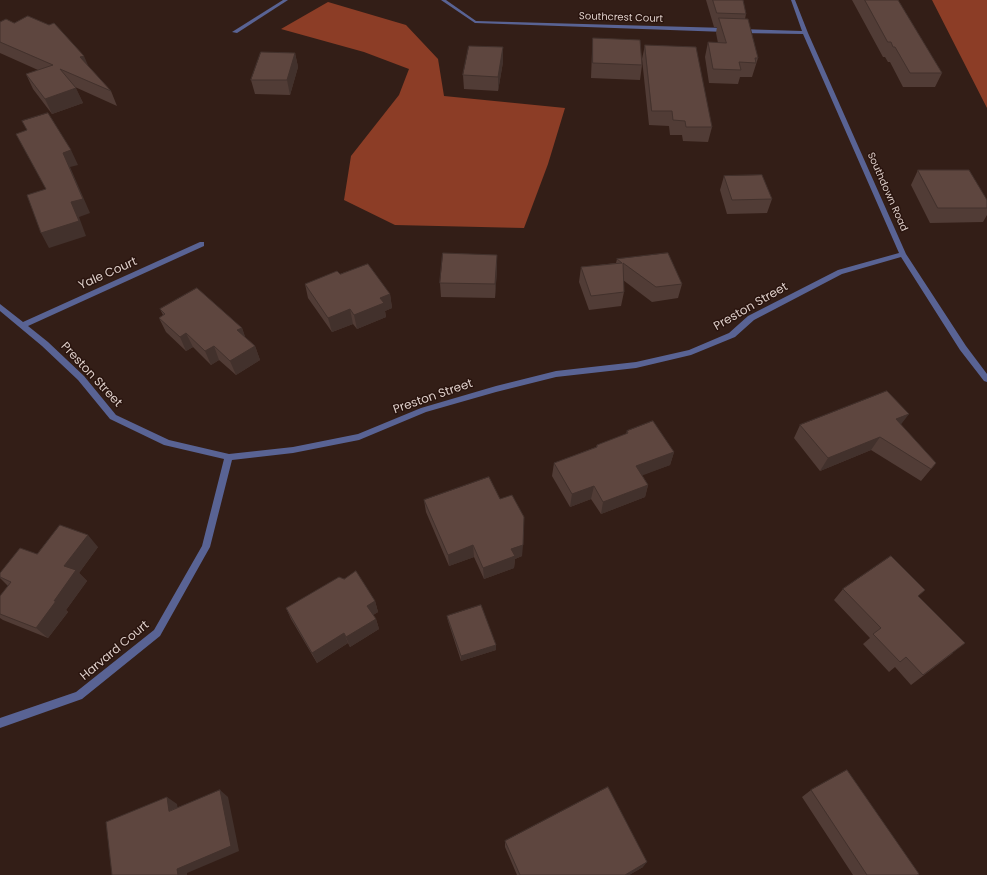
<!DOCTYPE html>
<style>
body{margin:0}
canvas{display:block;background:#331e17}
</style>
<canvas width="987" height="875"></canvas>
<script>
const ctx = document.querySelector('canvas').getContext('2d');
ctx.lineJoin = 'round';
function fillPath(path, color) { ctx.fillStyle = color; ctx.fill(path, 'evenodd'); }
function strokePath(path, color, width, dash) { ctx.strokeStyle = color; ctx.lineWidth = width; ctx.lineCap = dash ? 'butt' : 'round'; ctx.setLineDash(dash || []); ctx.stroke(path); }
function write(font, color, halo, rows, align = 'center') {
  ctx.font = font + ' Poppins,sans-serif'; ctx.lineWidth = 3; ctx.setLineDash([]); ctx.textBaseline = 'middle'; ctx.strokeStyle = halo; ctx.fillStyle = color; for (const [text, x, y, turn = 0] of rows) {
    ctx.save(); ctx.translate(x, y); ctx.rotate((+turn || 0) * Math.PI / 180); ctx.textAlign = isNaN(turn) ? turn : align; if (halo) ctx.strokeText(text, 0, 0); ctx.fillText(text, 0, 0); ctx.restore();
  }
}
fillPath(new Path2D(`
 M932,0H987V108Z
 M328,2L406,25L438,59L444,96L565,108L548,164L524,228L395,225L344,200L351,156L399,95L409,69L364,52L281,29Z`), '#8c3d26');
fillPath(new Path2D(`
 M283,0H288L237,33L232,32Z`), '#596394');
fillPath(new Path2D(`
 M441,0H446L476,21L726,28L729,30L726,32L475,23Z
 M791,0H795L808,33L906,254L966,346L987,374V382L984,381L960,350L901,257L842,274L754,320L735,337L691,355L636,368L556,377L496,392L426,412L359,440L293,453L232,460L210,547L160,636L82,699L0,728V718L76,692L154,630L202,546L224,459L164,445L110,419L78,380L42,346L0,311V304L23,322L200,242H204V246L28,326L48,342L84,376L116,415L169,440L229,454L293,447L358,434L421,408L496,386L556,371L636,362L689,350L729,333L748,316L838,270L899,253L803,34L740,33L737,31L740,29L802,31Z`), '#596394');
fillPath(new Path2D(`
 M706,0H743L746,14L745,19L758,58L752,77H740L738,84L709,83L705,57L708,42L718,43L716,33L717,27H714Z
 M852,0H898L942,73L935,87H903L890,62H888L885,57H883Z
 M0,22L88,66L111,91L117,106L75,87L83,103L52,114L33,89L26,74L38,70L0,53Z
 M593,38L642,65L640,80L591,78L592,52Z
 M645,45L712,127L708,142L683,141L682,135H670L669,126L649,125L642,59Z
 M503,47V62L498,91L464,89L463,75Z
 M295,53L298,67L290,95L255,94L251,80Z
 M918,170L987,200V215L983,222L930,223L911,185Z
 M724,176L772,199L767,213L727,214L720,190Z
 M497,255V269L495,298L441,297L440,283Z
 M617,259L682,284L678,298L652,302L623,280L624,292L621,306L589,310L579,282L581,267L616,263Z
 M340,274L390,294L392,308L385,311L386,317L357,329L353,324L332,332L308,298L305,284Z
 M160,309L242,328L245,337L255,346L260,360L236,375L219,360L211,365L193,347L186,351L166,332L159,318L163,315Z
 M800,425H901L936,463L921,481L871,450L820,471L794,438Z
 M627,431L674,452L670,465L642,475L648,485L645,497L601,514L591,499L570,507L552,476L554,463L596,447L597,445L626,434Z
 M424,500L522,556L515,559L514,568L484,579L474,557L449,566L426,512Z
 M98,547L79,573L87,581L66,610L68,612L48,638L3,620L0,618V596L8,586L0,578V573L37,554Z
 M843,589L919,597L953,653L911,685L895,667L889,672L863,644L870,638L834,600Z
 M375,601L378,612L373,615L376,619L379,629L350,647L348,643L317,663L291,619L286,608Z
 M447,616L496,645V650L461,661L448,621Z
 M811,790L917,875H853L802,797Z
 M505,841L643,867L629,875H517L505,847Z`), '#513c36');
fillPath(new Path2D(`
 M503,47V62L498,91V77Z
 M295,53L298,67L290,95L287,80Z
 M84,56L90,70L80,57Z
 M76,88L83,103L52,114L45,99Z
 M71,150L78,165L70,167L90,213L79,217L86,236L49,248L41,233L71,202L63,153Z
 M497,255V269L495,298V284Z
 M390,294L392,308L385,311L386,317L357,329L354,315L380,298Z
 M350,309L353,324L332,332L328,318Z
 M242,328L247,342L237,330Z
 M186,333L193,347L186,351L180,337Z
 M214,346L219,360L211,365L205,351Z
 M255,346L260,360L236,375L230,361Z
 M909,414L899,427L896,419Z
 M880,437L871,450L820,471L828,458Z
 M674,452L670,465L633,479L636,466Z
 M648,485L645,497L601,514L603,502Z
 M594,486L591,499L570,507L572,494Z
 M88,535L98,547L79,573L87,581L66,610L68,612L48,638L36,628L54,601L64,566Z
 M473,545L474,557L449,566L448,555Z
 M523,545L522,556L515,559L514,568L484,579L483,568L511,549Z
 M375,601L378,612L370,617L367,606Z
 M376,619L379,629L350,647L346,637Z
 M344,633L348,643L317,663L312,653Z
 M496,645V650L461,661V656Z
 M220,790L228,797L239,851L187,873V875H178L177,869Z
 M167,797L177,804L179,817L169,811Z
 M647,862L643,867L629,875H625Z`), '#42312c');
const building = new Path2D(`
 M713,0H743L746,14L717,13Z
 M865,0H898L942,73H910L895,47H893L891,42H888Z
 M28,16L49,25L54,23L84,56L80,57L111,91L60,69L76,88L45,99L26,74L53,65L0,42V22L6,19L14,23Z
 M719,18L748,19L758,58H755L756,63L739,62L741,70L713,69L708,42L726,43Z
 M593,38L640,40L642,65L593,63Z
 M645,45L696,47L712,127H686L685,121L673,120L672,111H652Z
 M469,46L503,47L498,77L463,75Z
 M261,52L295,53L287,80H251Z
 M48,113L71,150L63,153L83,199L71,202L79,221L41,233L27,195L46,189L16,134L27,130L22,121Z
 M918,170H969L987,200V208H938Z
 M762,175L772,199L732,200L724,176Z
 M443,253L497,255L495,284L440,283Z
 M668,253L682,284L656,287L623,263L624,292L591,296L581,267L622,263L617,259Z
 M368,264L390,294L380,298L384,303L354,315L350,309L328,318L305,284L337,271L340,274Z
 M197,288L242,328L237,330L255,346L230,361L214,346L205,351L186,333L180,337L159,318L165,314L160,309Z
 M887,391L909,414L896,419L936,463L931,469L880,437L828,458L800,425Z
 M653,421L674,452L636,466L648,485L603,502L594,486L572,494L554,463L597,447V445L628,433L627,431Z
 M489,477L500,499L512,495L524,517L523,545L511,549L515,556L483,568L473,545L448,555L424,500Z
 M60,525L88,535L64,566L76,570L54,601H56L36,628L0,614V596L11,582L0,577V573L20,548L37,554Z
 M891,556L925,590L918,596L965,643L923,675L906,657L900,662L873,634L881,628L843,589Z
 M356,571L375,601L367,606L376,619L346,637L344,633L312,653L286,608L339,577L344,579Z
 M481,605L496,645L461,656L447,616Z
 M847,770L919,874L917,875H867L811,790Z
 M608,787L647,862L625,875H520L505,841Z
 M220,790L231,846L177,869L178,875H112L106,822L167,797L169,811Z`);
fillPath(building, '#5e463f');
strokePath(building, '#42312c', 1);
write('10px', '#decfca', '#29140e', [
 ["Southcrest Court",621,18,2],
 ["Southdown Road",887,192,66]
]);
write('12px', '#decfca', '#29140e', [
 ["Yale Court",108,274,-24],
 ["Preston Street",751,307,-30],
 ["Preston Street",91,375,47],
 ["Preston Street",433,397,-19],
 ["Harvard Court",115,651,-40]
]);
</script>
